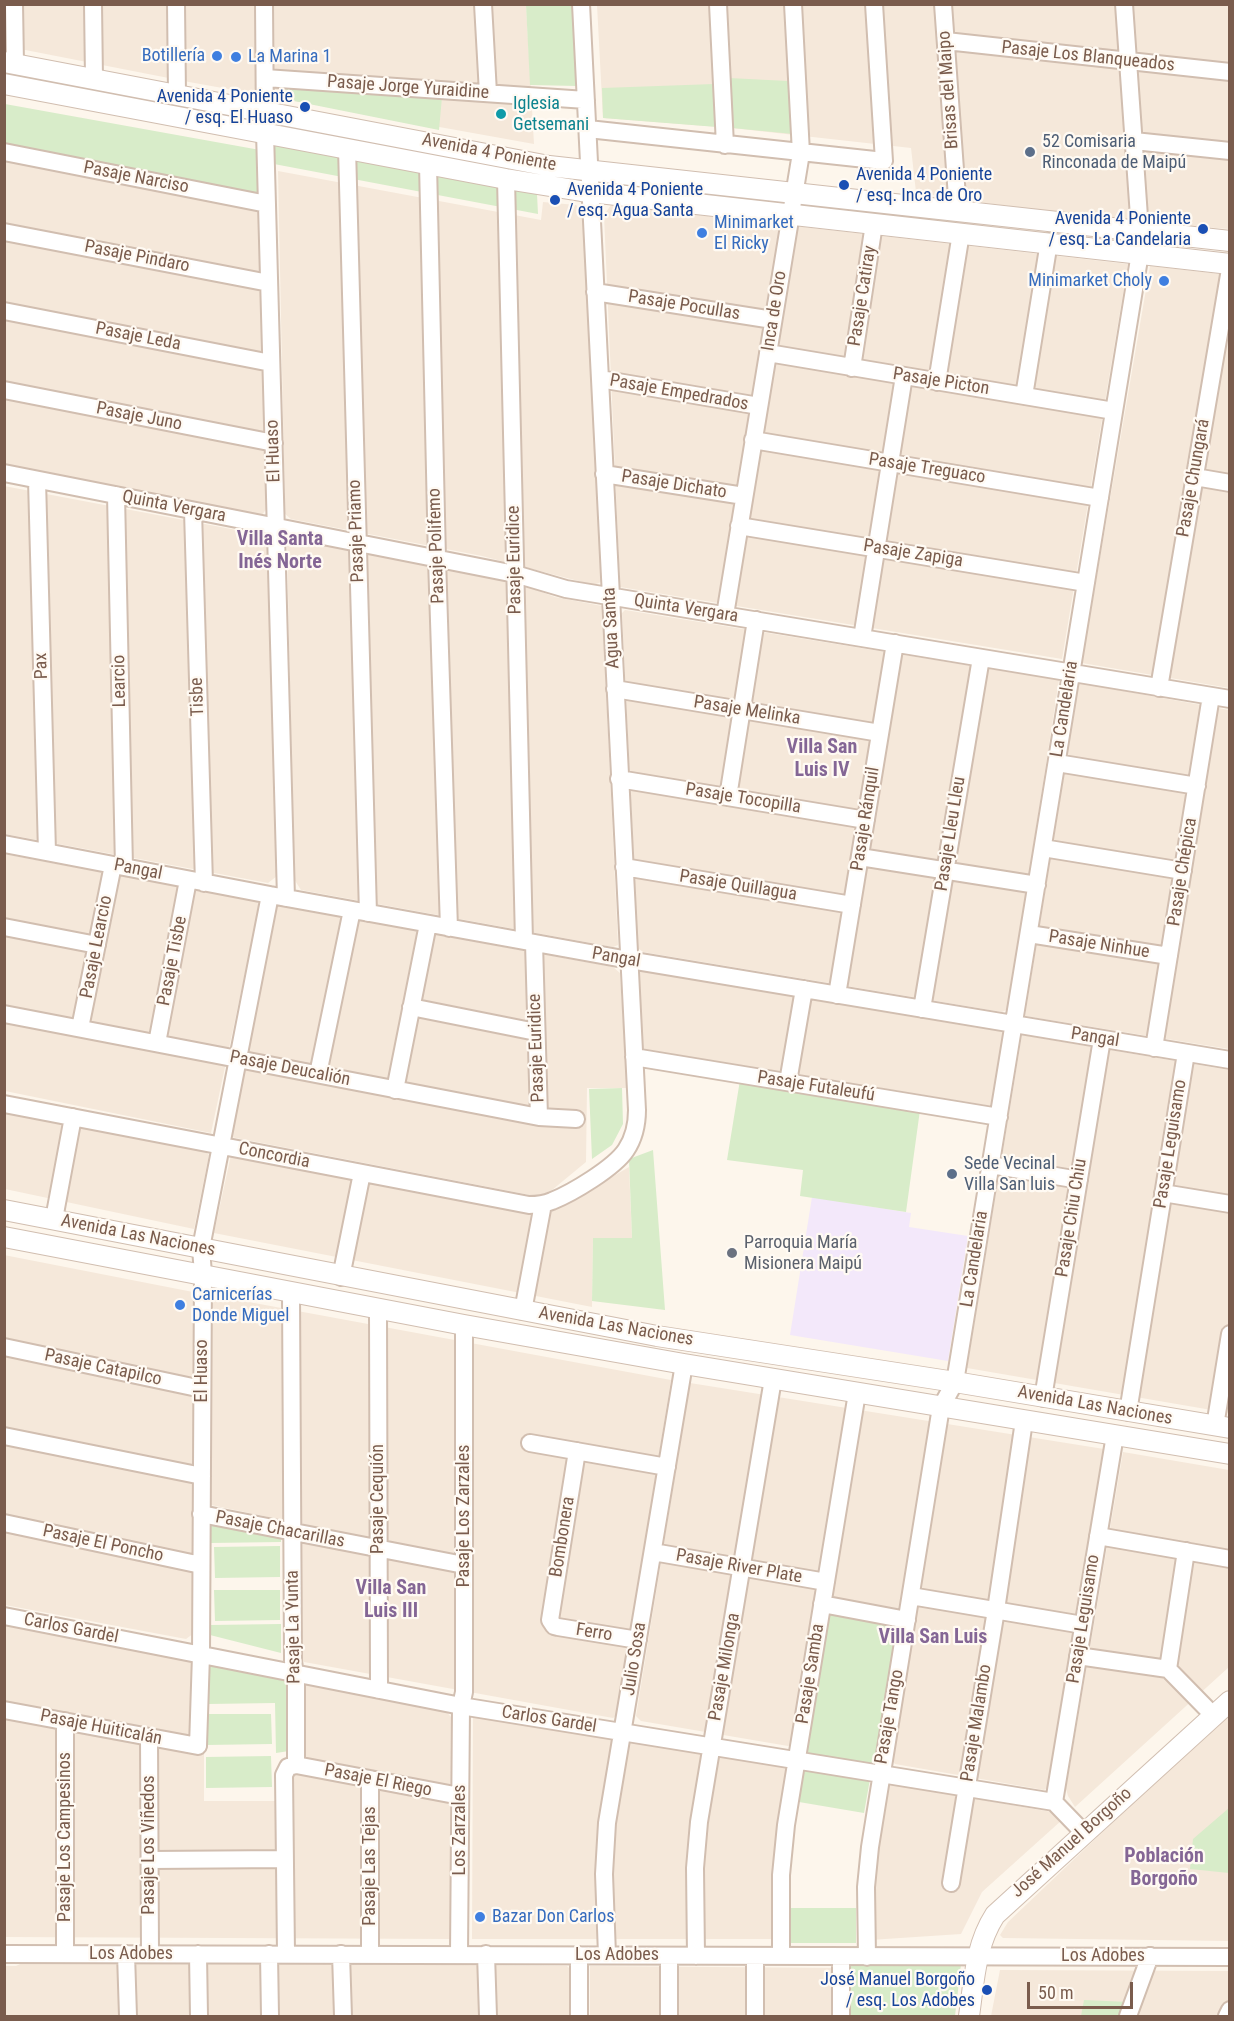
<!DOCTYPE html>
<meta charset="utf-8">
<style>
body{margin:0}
#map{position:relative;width:1234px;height:2021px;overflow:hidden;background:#fdf6ec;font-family:"Roboto Condensed",sans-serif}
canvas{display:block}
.frame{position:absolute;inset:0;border:6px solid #7a5c4d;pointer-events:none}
.scale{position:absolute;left:1027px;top:1982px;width:106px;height:27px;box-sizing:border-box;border:3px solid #7a5c4d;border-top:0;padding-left:8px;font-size:18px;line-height:21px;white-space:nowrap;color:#7a5c4d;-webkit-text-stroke:4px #fffaf3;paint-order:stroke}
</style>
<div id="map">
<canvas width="1234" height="2021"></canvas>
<div class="frame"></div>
<div class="scale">50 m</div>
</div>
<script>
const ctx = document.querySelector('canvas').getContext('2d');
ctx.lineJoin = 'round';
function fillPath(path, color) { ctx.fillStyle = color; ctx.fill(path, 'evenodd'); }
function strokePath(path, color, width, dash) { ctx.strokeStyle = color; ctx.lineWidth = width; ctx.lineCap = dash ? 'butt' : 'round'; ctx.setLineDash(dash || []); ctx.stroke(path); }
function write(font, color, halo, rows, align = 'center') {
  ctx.font = font + ' "Roboto Condensed",sans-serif'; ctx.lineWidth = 4.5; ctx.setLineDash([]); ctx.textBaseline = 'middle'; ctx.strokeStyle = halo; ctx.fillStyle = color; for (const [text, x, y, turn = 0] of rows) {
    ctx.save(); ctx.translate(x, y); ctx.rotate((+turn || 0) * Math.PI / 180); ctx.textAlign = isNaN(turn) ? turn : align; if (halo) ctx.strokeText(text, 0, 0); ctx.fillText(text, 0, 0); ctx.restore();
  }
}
fillPath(new Path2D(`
 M4,5H526L534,144L189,82L5,46Z
 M597,5H1229V229L1151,223L968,201L916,192L911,148L732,128L603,118Z
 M4,159L254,207L259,211L267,508L262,515L5,465Z
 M278,171L541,220L543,202L576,205L583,212L601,582L594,585L482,556L291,519L285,514Z
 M611,205L1128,264L1062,659L620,587L604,215Z
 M1150,266L1229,275V688L1082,663Z
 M4,486L263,535L269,539L277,876L268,883L5,834Z
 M294,538L520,584L555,597L602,606L618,945L613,947L301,890L294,879L287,543Z
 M625,610L1059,680L1008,1009L1002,1012L643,952L638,948L622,613Z
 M1079,683L1229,710V1049L1025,1016Z
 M4,854L257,901L259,907L211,1133L5,1091Z
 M276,905L613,967L620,973L627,1088H587L586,1162L546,1195L535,1196L231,1137Z
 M639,971L1004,1032L991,1106L643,1049Z
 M1022,1035L1229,1070V1413L967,1368Z
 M5,1108L203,1149L209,1155L194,1229L5,1189Z
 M231,1155L532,1214L554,1211L629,1167L632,1238H593L592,1307L214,1233Z
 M4,1255L193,1292L194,1633L186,1639L5,1605Z
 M211,1295L671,1380L617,1715L613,1718L304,1662L299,1656L297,1523L211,1505Z
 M690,1383L1104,1449L1050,1786L1044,1790L895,1764L889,1757L914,1611L820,1596L793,1745L788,1746L641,1721L636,1716Z
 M1123,1452L1229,1470V1667L1075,1807L1068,1796L1066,1789Z
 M5,1624L193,1662L204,1751V1801H289L291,1773H305V1686L311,1684L445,1710L451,1717L450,1939L5,1937Z
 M1229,1712V1941L1003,1938L1000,1935L1008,1922Z
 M478,1715L783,1766L788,1771L774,1857L775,1939H472L473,1717Z
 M890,1784L1052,1812L1062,1820L982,1892L961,1934L870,1940L872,1869L884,1789Z
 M22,1963L334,1964L335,2016H5V1966H16Z
 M351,1964L567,1966L573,1972V2016H351Z
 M590,1966L838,1968V2016H590Z
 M1000,1970L1229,1971V2016H991Z`), '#f5e8da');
fillPath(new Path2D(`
 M812,1197L911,1213L909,1227L968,1236L948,1361L790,1335Z`), '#f3e8fa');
fillPath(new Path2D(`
 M526,5H573L577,86L530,85Z
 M729,78L788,81L793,134L732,128Z
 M714,84L717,127L603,118L602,88Z
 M286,88L442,97L439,130L284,99Z
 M5,104L260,150V194L5,146Z
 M275,145L537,194L538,214L274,164Z
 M740,1080L920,1110L906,1212L800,1196L803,1170L727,1160Z
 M622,1088L623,1124L612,1145L592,1159L589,1089Z
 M653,1150L665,1310L592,1301L593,1238H632L629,1159Z
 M211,1520L281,1535V1542L210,1543Z
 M280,1546V1577L215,1578L214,1547Z
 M214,1590H280V1620L215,1621Z
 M826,1611L900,1623L876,1766L802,1754Z
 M281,1624V1653L210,1635V1625Z
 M208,1661L287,1679L289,1751L276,1753L275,1703L208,1704Z
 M206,1714H271L272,1744L206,1745Z
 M271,1756L272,1787L206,1788V1757Z
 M805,1768L870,1779L864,1813L799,1802Z
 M1229,1808V1873L1190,1869L1193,1839Z
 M790,1908H856V1943H790Z
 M954,1961L961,1965L955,2016H848V1963Z
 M1084,2000L1129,2002L1123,2016H1081Z`), '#d8ecc9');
const minor = new Path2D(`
 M14,4L15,64
 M93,4L94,79
 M176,4L177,95
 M264,4L265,132L286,898
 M483,4L488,93
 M718,4L725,145
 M943,4L958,211
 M946,41L1230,72
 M265,78L586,100
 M588,129L884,161L874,4
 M1134,141L1230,151
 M347,148L368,913
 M4,152L267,204
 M428,164L437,559L449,928
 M506,179L524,941
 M4,232L269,283
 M595,292L773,320
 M4,311L271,363
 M768,353L1114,411
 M852,368L874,224
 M600,379L759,406
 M937,382L961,233
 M4,390L274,443
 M1024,396L1049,242
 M753,440L1100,498
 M4,473L515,574L566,589L1230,699
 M604,474L744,496
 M1195,477L1230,483
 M37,480L47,852
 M116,495L124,867
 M193,511L204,883
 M739,526L1086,583
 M725,615L801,153L793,4
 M862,638L904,376
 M1159,688L1230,269
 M615,689L880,733
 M1057,763L1197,786
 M619,779L866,820
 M728,797L756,620
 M4,844L270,895L629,960L1230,1060
 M1043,848L1183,871
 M860,857L1037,885
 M624,867L852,905
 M4,927L97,945
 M1029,934L1169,956
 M534,943L539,1117
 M837,995L895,643
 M411,1007L536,1032
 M922,1009L981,658
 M4,1014L539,1117L576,1119
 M80,1028L113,865
 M157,1043L188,880
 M1154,1048L1211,696
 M634,1057L999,1117
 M318,1074L352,910
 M788,1082L804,989
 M395,1090L428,924
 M4,1104L529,1205C537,1205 545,1204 552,1201C572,1193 614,1168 626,1150C634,1138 637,1124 637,1110L581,4
 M991,1165L1079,1180
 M1163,1193L1230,1204
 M54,1219L73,1117
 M341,1277L362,1173
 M291,1293L293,1661L296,1682V1765
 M378,1309L379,1690
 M523,1311L543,1204
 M4,1347L202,1389
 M1043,1398L1102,1039
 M1128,1412L1186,1053
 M1215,1426L1230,1334
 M4,1436L202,1476
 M530,1443L667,1467
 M577,1451L550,1620L554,1626L558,1627L638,1640
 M201,1514L464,1565
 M4,1523L201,1565
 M1098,1536L1230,1559
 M653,1552L826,1582
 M911,1596L1083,1625
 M822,1604L907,1620
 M4,1616L461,1706L1054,1802L1084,1833
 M1078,1656L1168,1669L1213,1715
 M1168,1669L1186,1551
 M4,1710L198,1746L201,1655L203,1274L201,1248L270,895
 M65,1721V1954
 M149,1737L150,1954
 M370,1779V1954
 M1054,1802L1115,1435
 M150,1860L285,1859
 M951,1883L996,1610L1024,1421
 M4,1954L1230,1957
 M126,1954L128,2016
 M198,1954L199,2016
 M269,1954L270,2016
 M286,1954L284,1775L288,1767L296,1765L460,1796
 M341,1954L343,2016
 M459,1954L461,1706L464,1692V1325
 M486,1954L488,2016
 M607,1955L604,1874L607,1823L684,1364
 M669,1956V2016
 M696,1956L695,1868L699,1822L773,1379
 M781,1956V1875L786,1825L857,1393
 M841,1957V2016
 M867,1957L866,1887L870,1847L941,1407L955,1382L1140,253V231L1124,4
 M579,2016V1955
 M755,2016V1956
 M1128,2016L1150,1956
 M1227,2016L1230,2010`);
const tertiary = new Path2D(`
 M4,62L549,166L1230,241
 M4,84L506,179L581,191L1230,264
 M4,1210L657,1336L955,1382L1230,1428
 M4,1237L464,1325L684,1364L1230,1454
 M969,2016C974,1982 975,1946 995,1915L1230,1701`);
strokePath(minor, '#d1beb0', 20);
strokePath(tertiary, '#d1beb0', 22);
strokePath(minor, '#fff', 16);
strokePath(tertiary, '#fff', 20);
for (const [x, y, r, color] of [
 [217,56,6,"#3f7fe0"],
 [236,57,6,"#3f7fe0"],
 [305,107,6,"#1a4fb4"],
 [501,114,6,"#0f9aa8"],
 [1030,152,6,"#5c6f8a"],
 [844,185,6,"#1a4fb4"],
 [555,200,6,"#1a4fb4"],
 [1203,229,6,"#1a4fb4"],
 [702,233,6,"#3f7fe0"],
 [1164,281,6,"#3f7fe0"],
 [952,1174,6,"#5c6f8a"],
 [732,1253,6,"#6b7280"],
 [180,1305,6,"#3f7fe0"],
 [480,1917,6,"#3f7fe0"],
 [987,1990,6,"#1a4fb4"]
]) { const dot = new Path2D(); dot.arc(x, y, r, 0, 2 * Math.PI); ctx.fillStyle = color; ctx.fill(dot); strokePath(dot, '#fffaf3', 2); }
write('18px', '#366cbe', '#fffaf3', [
 ["Botillería",205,56,"right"],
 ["La Marina 1",248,57],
 ["Minimarket",714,223],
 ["El Ricky",714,244],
 ["Minimarket Choly",1152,281,"right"],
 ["Carnicerías",192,1295],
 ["Donde Miguel",192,1316],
 ["Bazar Don Carlos",492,1917]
], 'left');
write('18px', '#7a5c4d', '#fffaf3', [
 ["Pasaje Los Blanqueados",1088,57,6],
 ["Pasaje Jorge Yuraidine",408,88,4],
 ["Brisas del Maipo",949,90,-94],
 ["Avenida 4 Poniente",489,153,11],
 ["Pasaje Narciso",136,178,11],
 ["Pasaje Pindaro",137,257,11],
 ["Pasaje Catiray",863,296,-81],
 ["Pasaje Pocullas",684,306,9],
 ["Inca de Oro",775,311,-81],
 ["Pasaje Leda",138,337,11],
 ["Pasaje Picton",941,382,9],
 ["Pasaje Empedrados",679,393,10],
 ["Pasaje Juno",139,417,11],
 ["El Huaso",274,451,-92],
 ["Pasaje Treguaco",927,469,9],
 ["Pasaje Chungará",1194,478,-80],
 ["Pasaje Dichato",674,485,9],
 ["Quinta Vergara",174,507,11],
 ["Pasaje Priamo",357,531,-92],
 ["Pasaje Polifemo",437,546,-92],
 ["Pasaje Zapiga",913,554,9],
 ["Pasaje Euridice",515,560,-91],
 ["Quinta Vergara",686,609,9],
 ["Agua Santa",612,628,-93],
 ["Pax",42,666,-92],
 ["Learcio",120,681,-91],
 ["Tisbe",198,697,-92],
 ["La Candelaria",1065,709,-81],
 ["Pasaje Melinka",747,711,9],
 ["Pasaje Tocopilla",743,799,9],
 ["Pasaje Ránquil",866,819,-81],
 ["Pasaje Lleu Lleu",951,834,-81],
 ["Pangal",138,870,11],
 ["Pasaje Chépica",1183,872,-81],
 ["Pasaje Quillagua",738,886,9],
 ["Pasaje Ninhue",1099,945,9],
 ["Pasaje Learcio",97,947,-79],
 ["Pangal",616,958,10],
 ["Pasaje Tisbe",173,961,-79],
 ["Pangal",1095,1038,9],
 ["Pasaje Euridice",537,1048,-92],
 ["Pasaje Deucalión",290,1069,11],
 ["Pasaje Futaleufú",816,1087,9],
 ["Pasaje Leguisamo",1171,1144,-81],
 ["Concordia",274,1156,11],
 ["Pasaje Chiu Chiu",1072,1218,-81],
 ["Avenida Las Naciones",138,1236,11],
 ["La Candelaria",975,1259,-81],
 ["Avenida Las Naciones",616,1327,10],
 ["Pasaje Catapilco",103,1368,12],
 ["El Huaso",202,1371,-90],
 ["Avenida Las Naciones",1095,1406,10],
 ["Pasaje Cequión",378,1499,-90],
 ["Pasaje Los Zarzales",464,1516,-90],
 ["Pasaje Chacarillas",280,1530,11],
 ["Bombonera",563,1537,-81],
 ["Pasaje El Poncho",103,1544,12],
 ["Pasaje River Plate",739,1567,10],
 ["Pasaje Leguisamo",1084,1619,-81],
 ["Pasaje La Yunta",294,1627,-91],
 ["Carlos Gardel",71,1629,11],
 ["Ferro",594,1633,9],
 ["Julio Sosa",635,1659,-81],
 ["Pasaje Milonga",725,1667,-80],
 ["Pasaje Samba",811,1674,-81],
 ["Pasaje Tango",890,1717,-80],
 ["Carlos Gardel",549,1720,9],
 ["Pasaje Malambo",977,1723,-81],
 ["Pasaje Huiticalán",101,1728,11],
 ["Pasaje El Riego",378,1781,11],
 ["Los Zarzales",460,1830,-90],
 ["Pasaje Los Campesinos",65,1837,-90],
 ["José Manuel Borgoño",1072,1843,-42],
 ["Pasaje Los Viñedos",149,1845,-90],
 ["Pasaje Las Tejas",370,1866,-90],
 ["Los Adobes",131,1954],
 ["Los Adobes",617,1955],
 ["Los Adobes",1103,1956]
]);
write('18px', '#164399', '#fffaf3', [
 ["Avenida 4 Poniente",293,97],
 ["/ esq. El Huaso",293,118],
 ["Avenida 4 Poniente",856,175,"left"],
 ["/ esq. Inca de Oro",856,196,"left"],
 ["Avenida 4 Poniente",567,190,"left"],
 ["/ esq. Agua Santa",567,211,"left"],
 ["Avenida 4 Poniente",1191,219],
 ["/ esq. La Candelaria",1191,240],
 ["José Manuel Borgoño",975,1980],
 ["/ esq. Los Adobes",975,2001]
], 'right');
write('18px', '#0d838f', '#fffaf3', [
 ["Iglesia",513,104],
 ["Getsemani",513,125]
], 'left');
write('18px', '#4e5e75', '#fffaf3', [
 ["52 Comisaria",1042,142],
 ["Rinconada de Maipú",1042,163],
 ["Sede Vecinal",964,1164],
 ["Villa San luis",964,1185]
], 'left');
write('18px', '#5b616d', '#fffaf3', [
 ["Parroquia María",744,1243],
 ["Misionera Maipú",744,1264]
], 'left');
write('bold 20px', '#846695', '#fffaf3', [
 ["Villa Santa",280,540],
 ["Inés Norte",280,563],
 ["Villa San",822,748],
 ["Luis IV",822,771],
 ["Villa San",391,1589],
 ["Luis III",391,1612],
 ["Villa San Luis",933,1638],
 ["Población",1164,1857],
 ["Borgoño",1164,1880]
]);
</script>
